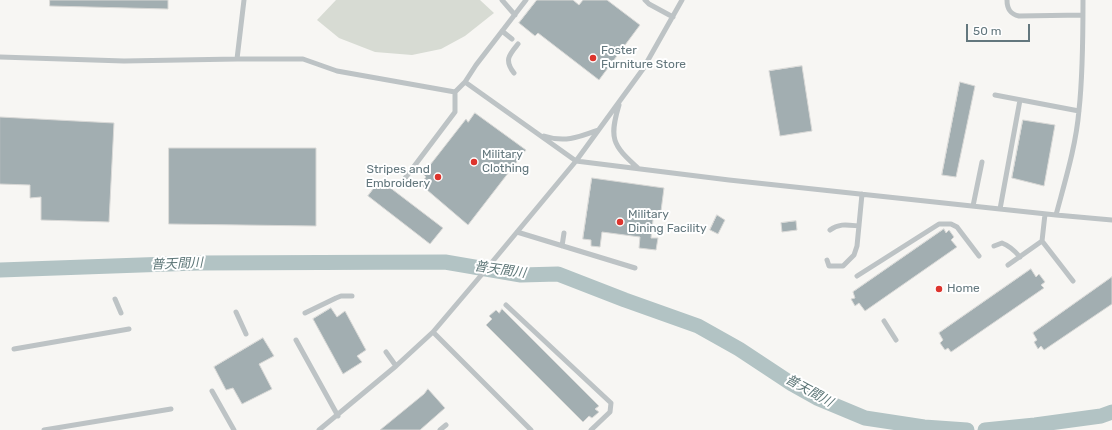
<!DOCTYPE html>
<meta charset="utf-8">
<style>
body{margin:0}
#map{position:relative;width:1112px;height:430px;overflow:hidden;background:#f7f6f3;font-family:Rubik,sans-serif}
canvas{display:block}
.scale{position:absolute;left:966px;top:24px;width:64px;height:18px;box-sizing:border-box;border:2px solid #63777d;border-top:0;padding-left:5px;font-size:12px;line-height:14px;white-space:nowrap;color:#63777d;-webkit-text-stroke:3px #fff;paint-order:stroke}
</style>
<div id="map">
<canvas width="1112" height="430"></canvas>
<div class="scale">50 m</div>
</div>
<script>
const ctx = document.querySelector('canvas').getContext('2d');
ctx.lineJoin = 'round';
function fillPath(path, color) { ctx.fillStyle = color; ctx.fill(path, 'evenodd'); }
function strokePath(path, color, width, dash) { ctx.strokeStyle = color; ctx.lineWidth = width; ctx.lineCap = dash ? 'butt' : 'round'; ctx.setLineDash(dash || []); ctx.stroke(path); }
function write(font, color, halo, rows, align = 'center') {
  ctx.font = font + ' Rubik,"Noto Sans JP",sans-serif'; ctx.lineWidth = 4; ctx.setLineDash([]); ctx.textBaseline = 'middle'; ctx.strokeStyle = halo; ctx.fillStyle = color; for (const [text, x, y, turn = 0] of rows) {
    ctx.save(); ctx.translate(x, y); ctx.rotate((+turn || 0) * Math.PI / 180); ctx.textAlign = isNaN(turn) ? turn : align; if (halo) ctx.strokeText(text, 0, 0); ctx.fillText(text, 0, 0); ctx.restore();
  }
}
fillPath(new Path2D(`
 M336,0H480L494,13L465,36L441,49L412,55L375,52L339,38L317,20Z`), '#d7dbd3');
strokePath(new Path2D(`
 M0,270L197,263L445,262L521,275L558,274L625,300L698,326L739,349L792,384L817,398L865,418L924,427L967,430
 M985,430L1035,425L1101,416L1112,412`), '#b2c3c4', 15);
const building = new Path2D(`
 M50,0H168V9L50,6Z
 M537,0H573L579,5L583,0H607L640,25L599,80L538,33L535,36L519,23Z
 M802,66L812,131L780,136L769,71Z
 M960,82L975,86L956,177L942,175Z
 M475,113L526,150L468,225L420,184L426,177L423,174L466,119L468,122Z
 M0,117L114,123L109,222L41,220V197L30,198V185L0,184Z
 M1023,120L1055,125L1044,186L1012,178Z
 M169,148H316V226L169,224Z
 M592,178L664,188L661,211H654L651,238H658L656,250L639,248L640,237L602,232L600,247L591,246V240L583,239Z
 M380,180L443,228L430,244L368,196Z
 M717,215L725,220L718,234L710,230Z
 M796,221L797,230L782,232L781,223Z
 M944,229L946,233L949,230L954,237L951,240L957,247L865,311L859,303L855,306L851,299L855,298L853,292Z
 M1031,269L1036,277L1039,274L1045,282L1041,285L1044,288L951,352L948,348L945,350L940,343L943,340L939,333Z
 M1112,277V304L1044,350L1041,346L1038,349L1034,342L1037,340L1033,333Z
 M331,308L337,317L345,311L366,350L357,356L362,362L343,374L313,319Z
 M502,309L599,406L595,409L599,412L592,418L589,416L583,422L486,325L492,319L489,316L496,310L499,313Z
 M263,338L274,356L259,364L272,389L242,404L233,388L226,390L214,367Z
 M428,389L445,408L420,430H380L424,394Z`);
fillPath(building, '#a2aeb1');
strokePath(building, '#d8d8d6', 1);
strokePath(new Path2D(`
 M502,0L515,15
 M645,0L649,4L673,17
 M1007,0C1007,9 1010,14 1019,16L1083,15
 M502,31L512,39
 M0,57L124,61L237,59H303L337,71L455,92L465,82L476,65L526,0
 M237,59L244,0
 M514,73C504,60 509,55 518,44
 M465,82L576,161L729,180L1056,215L1112,220
 M995,95L1079,111
 M619,105C609,138 612,145 638,168
 M544,136C565,143 579,137 598,130
 M403,181L455,112V92
 M973,206L982,162
 M1000,209L1020,100
 M1045,214L1042,241L1073,281
 M1056,215C1065,181 1076,146 1079,110C1083,74 1083,37 1083,0
 M830,230C839,223 848,225 859,226
 M517,232L635,268
 M562,246L564,233
 M994,246L1002,243C1010,246 1015,251 1020,257
 M827,260L829,266H843L854,255L857,246L862,194
 M1008,265L1042,241
 M857,276L939,224H951L957,227L979,256
 M115,299L121,313
 M506,305L611,403L610,412L591,430
 M236,312L246,334
 M305,313L336,298L341,296H352
 M884,321L896,340
 M433,332L531,430
 M296,340L338,416
 M14,349L129,329
 M386,352L396,366
 M212,391L234,430
 M44,430L171,409
 M319,430L396,366L433,332L478,279L576,161L643,69L682,0
 M440,430L446,425`), '#bdc3c5', 5);
for (const [x, y, r, color] of [
 [593,58,4,"#dd342d"],
 [474,162,4,"#dd342d"],
 [438,177,4,"#dd342d"],
 [620,222,4,"#dd342d"],
 [939,289,4,"#dd342d"]
]) { const dot = new Path2D(); dot.arc(x, y, r, 0, 2 * Math.PI); ctx.fillStyle = color; ctx.fill(dot); strokePath(dot, '#fff', 1.5); }
write('12px', '#63777d', '#fff', [
 ["Foster",601,51],
 ["Furniture Store",601,65],
 ["Military",482,155],
 ["Clothing",482,169],
 ["Stripes and",430,170,"right"],
 ["Embroidery",430,184,"right"],
 ["Military",628,215],
 ["Dining Facility",628,229],
 ["Home",947,289]
], 'left');
write('italic 13px', '#5e7778', '#fff', [
 ["普天間川",177,264,-2],
 ["普天間川",500,270,8],
 ["普天間川",809,391,29]
]);
</script>
